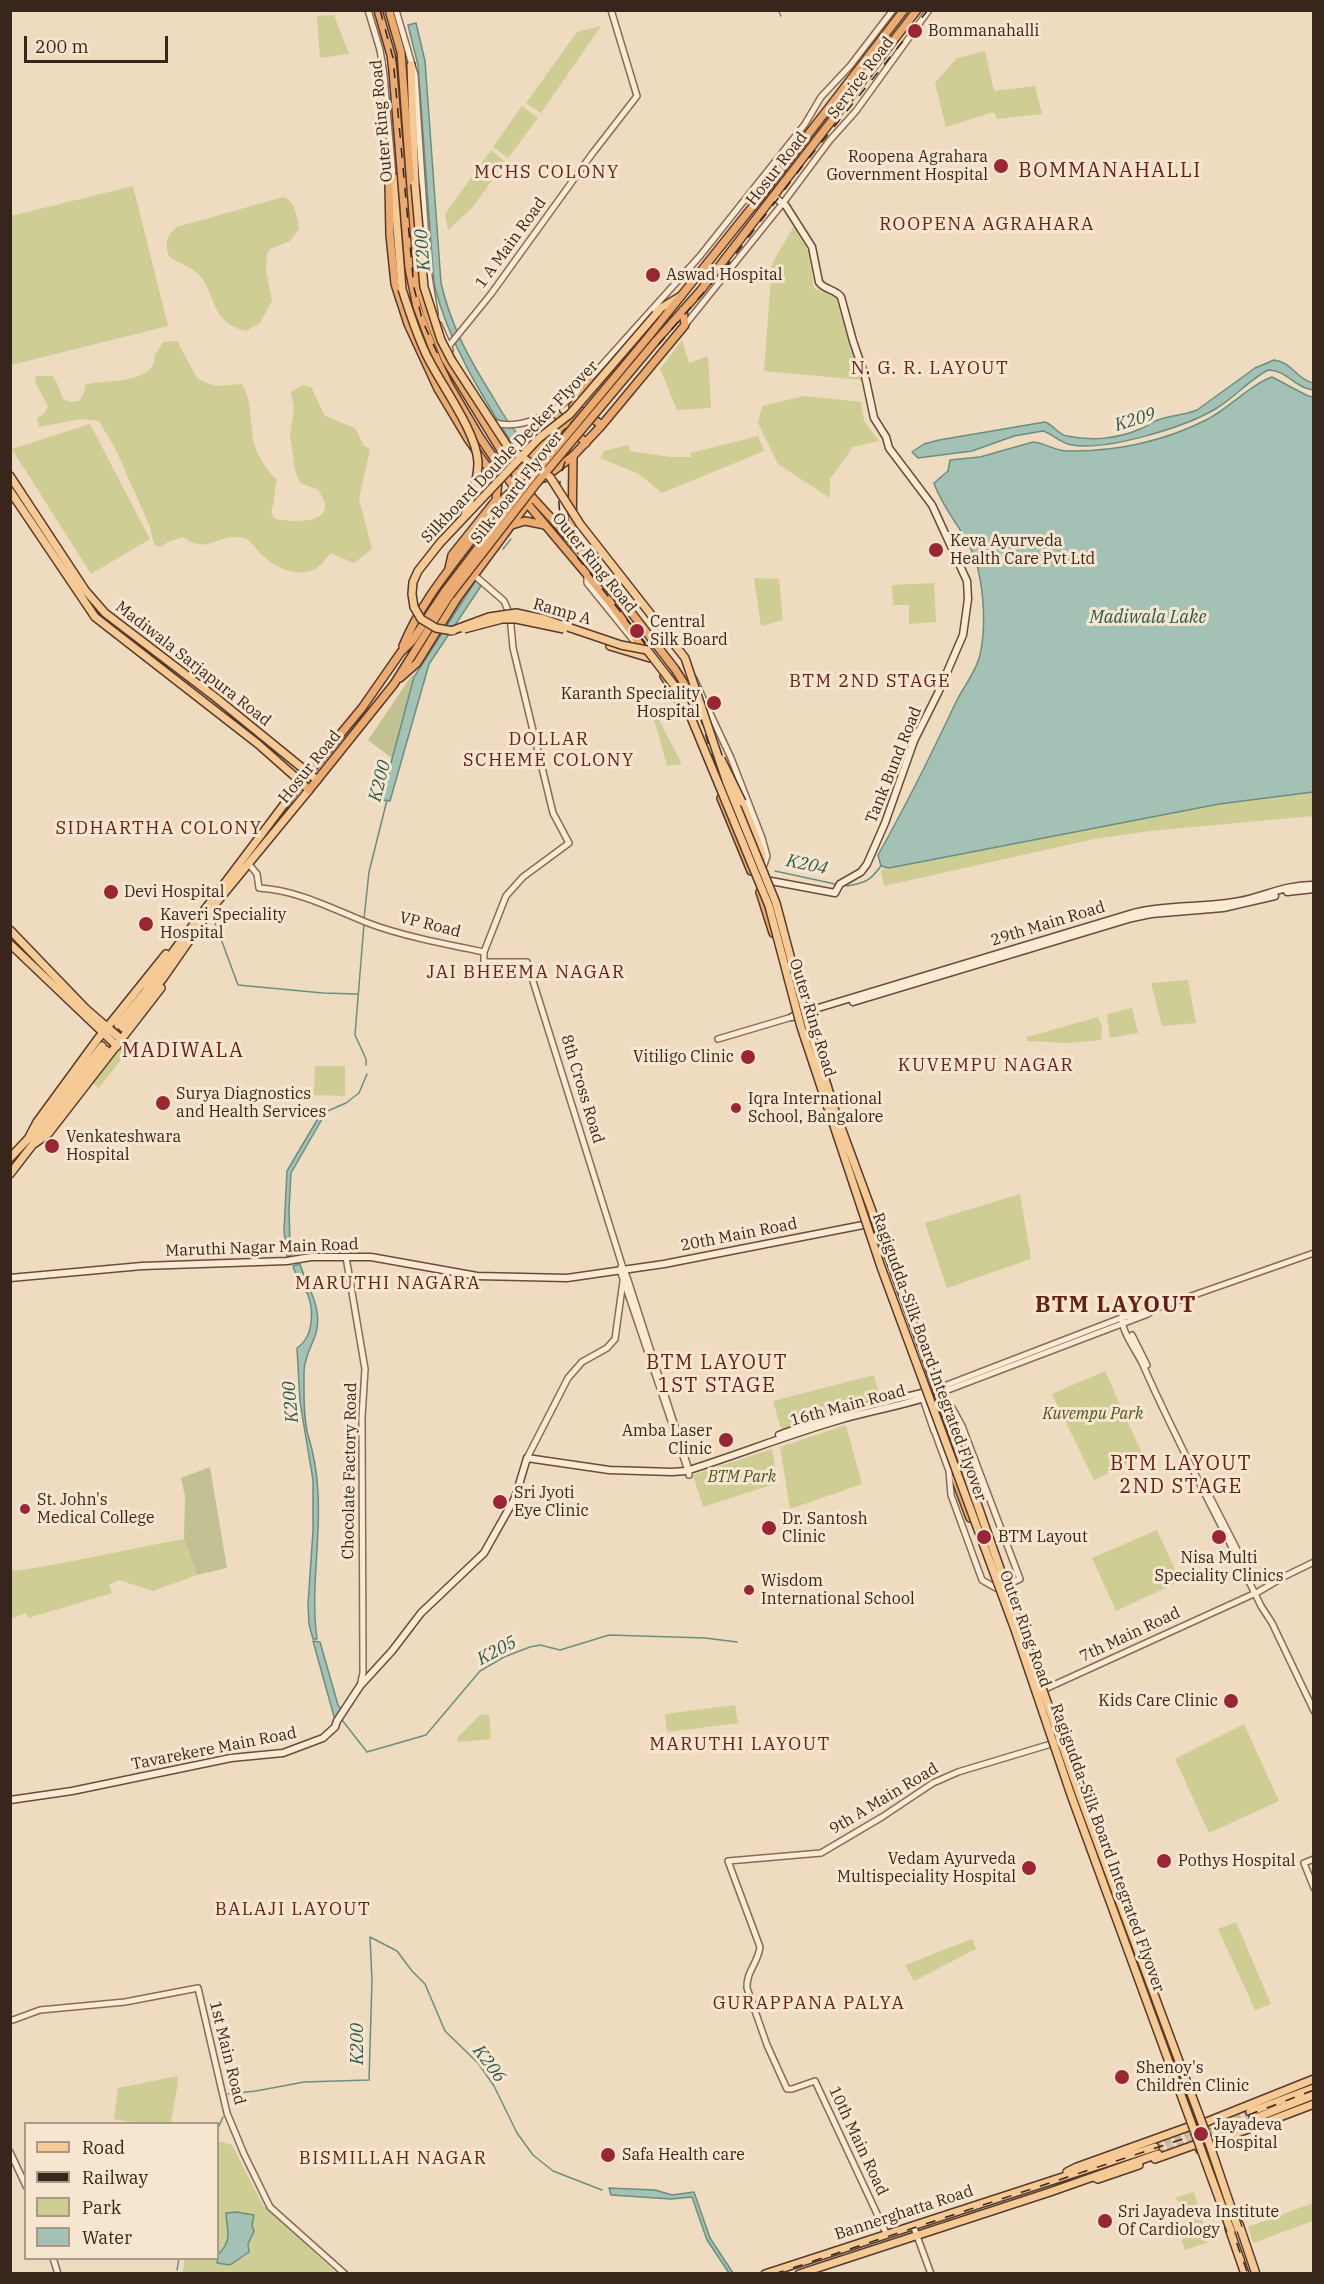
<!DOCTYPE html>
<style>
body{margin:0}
#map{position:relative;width:1324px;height:2284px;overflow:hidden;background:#efdbc0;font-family:"IBM Plex Serif",serif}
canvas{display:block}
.frame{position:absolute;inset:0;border:12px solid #38261c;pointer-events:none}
.legend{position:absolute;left:24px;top:2122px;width:195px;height:138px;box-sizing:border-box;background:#f6e6cf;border:2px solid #aa9987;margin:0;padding:8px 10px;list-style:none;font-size:18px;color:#38261c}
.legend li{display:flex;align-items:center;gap:12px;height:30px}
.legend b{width:30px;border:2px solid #aa9987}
.scale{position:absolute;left:24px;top:36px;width:144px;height:27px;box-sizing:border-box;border:3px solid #38261c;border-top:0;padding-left:8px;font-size:18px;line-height:21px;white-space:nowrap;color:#38261c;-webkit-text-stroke:4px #f6e6cf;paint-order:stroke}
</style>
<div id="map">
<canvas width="1324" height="2284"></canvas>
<div class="frame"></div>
<ul class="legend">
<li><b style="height:8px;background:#f5ca95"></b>Road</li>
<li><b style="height:8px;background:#38261c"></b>Railway</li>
<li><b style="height:16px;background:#cecd93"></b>Park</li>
<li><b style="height:16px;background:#a3c1b4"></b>Water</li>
</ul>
<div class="scale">200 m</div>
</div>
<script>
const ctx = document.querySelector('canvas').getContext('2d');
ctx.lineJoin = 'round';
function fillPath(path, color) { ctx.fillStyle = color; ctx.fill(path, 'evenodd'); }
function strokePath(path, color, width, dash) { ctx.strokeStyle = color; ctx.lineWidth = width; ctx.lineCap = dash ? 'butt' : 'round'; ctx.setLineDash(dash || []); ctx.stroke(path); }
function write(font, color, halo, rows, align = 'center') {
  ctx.font = font + ' "IBM Plex Serif",serif'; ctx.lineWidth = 6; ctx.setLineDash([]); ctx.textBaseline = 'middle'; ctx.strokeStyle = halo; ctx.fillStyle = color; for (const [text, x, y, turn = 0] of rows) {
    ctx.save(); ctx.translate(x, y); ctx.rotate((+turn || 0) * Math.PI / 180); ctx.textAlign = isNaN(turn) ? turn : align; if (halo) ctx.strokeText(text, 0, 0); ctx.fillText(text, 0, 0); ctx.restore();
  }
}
fillPath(new Path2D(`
 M334,15L349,54L320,58L317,16Z
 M601,26L541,113L526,103L577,32Z
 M985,51L994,91L1035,86L1042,114L997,119L994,112L946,127L935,83L957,58Z
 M522,106L538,118L508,158L493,147Z
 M491,150L505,162L473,207L448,230L445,214Z
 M133,186L168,326L11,365V216Z
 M283,197C296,201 297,218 299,229L290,241L270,249L267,254L266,271L272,301L260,323L246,331C209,323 218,294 197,273C189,266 177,263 169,256C164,243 167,235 177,227Z
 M794,226L808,251L814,288L836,298L849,343L859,366L861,380L764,371L772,264Z
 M682,340L689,363L708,356L711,408L677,410L660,369Z
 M177,341L197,378L205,382L217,386L242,384C251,398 250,415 252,430C253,451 263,466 277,480C274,491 275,502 271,512L275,519C297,523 344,524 317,489L300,483L295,470L290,435L294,409L291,392L303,385L311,387L325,416L355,428L364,446L370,449L359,499L372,549L354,563L331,553C327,557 325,560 322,564C302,582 275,568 260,553C254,548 252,540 244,538C219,532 207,556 183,537L168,542L161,547L154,545L150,527L116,450L99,421L81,419L39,427L37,418L44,414L48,406L36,384L35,376H52L57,383L63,399L71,402L79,401L84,393L85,385C102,379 143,385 153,364C155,361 154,358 155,355C157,350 161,346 163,342Z
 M804,396L861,402L864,421L879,441L853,447L830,479V498L778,464L758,423L762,406Z
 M90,424L150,539L91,574L12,449Z
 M758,436L764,451L662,493L639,474L600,458L604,451L629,445L630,451L670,457H692L690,453Z
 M754,578L779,579L783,620L761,626Z
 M934,583L936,622L909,624V605H893L892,585Z
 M649,701L682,764L667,766Z
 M1313,792V816L1150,831L1094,839L884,886L881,871L885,868L1219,804Z
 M1188,980L1196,1023L1162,1026L1151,983Z
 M1132,1008L1138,1033L1110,1038L1107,1014Z
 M1098,1017L1102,1027L1101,1040L1069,1043L1027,1041V1037Z
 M127,1037L134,1043L99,1088L92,1083Z
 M315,1066H345V1096L314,1095Z
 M1020,1194L1031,1259L947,1288L925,1223Z
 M1105,1371L1143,1456L1094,1480L1052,1394Z
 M874,1375L880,1398L781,1429L773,1401Z
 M846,1425L862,1484L790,1509L780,1447Z
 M772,1449L778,1483L703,1507L693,1475Z
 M1157,1530L1180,1581L1116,1611L1092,1558Z
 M184,1539L197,1575L153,1591L119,1580L109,1585L112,1593L28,1618L26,1613L11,1619V1568L14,1571C71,1563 127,1549 184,1539Z
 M735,1705L738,1723L667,1732L665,1714Z
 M489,1714L491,1739L458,1742L457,1738L480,1715Z
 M1244,1724L1279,1801L1209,1833L1175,1759Z
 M1236,1922L1271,2004L1255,2010L1218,1929Z
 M972,1939L976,1949L914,1981L905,1965Z
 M177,2076L178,2082L171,2123H136L114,2119L118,2088Z
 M218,2141L232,2145L263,2205L336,2273L182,2274L185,2259L218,2258Z
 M1194,2192L1209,2242L1185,2250L1182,2241L1193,2209L1169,2216L1168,2212L1184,2206L1175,2198Z
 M1313,2203V2221L1253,2243L1248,2227Z`), '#cecd93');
fillPath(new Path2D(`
 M412,675L414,677L393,759L368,740Z
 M210,1467L227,1568L197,1575L184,1539L185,1496L181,1478Z`), '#c2c193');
const water = new Path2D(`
 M416,23L425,61L441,283C451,326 469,359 493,397C503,415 513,431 528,446L521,458C486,402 450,348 434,284L418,65L408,25Z
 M1274,360C1290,361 1298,380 1313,383V390C1295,388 1287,370 1268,370C1249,380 1235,397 1217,408C1186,427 1107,451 1072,445C1060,443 1053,434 1043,431L1014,436L972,451L918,458L912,452L924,444L939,440L1045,422C1054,425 1058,435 1067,436C1091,441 1118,439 1140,429C1148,426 1153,421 1161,419C1173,415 1185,415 1197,410L1255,368Z
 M1272,377L1308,396L1313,397V792L1219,804L889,868L881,866L878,855C907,804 932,753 957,700C964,686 977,670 980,655C986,629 984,595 978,569C971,537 944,513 934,483L948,471L950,460L980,457L1033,442C1045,443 1055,451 1068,451C1115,452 1165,441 1206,420C1230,408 1248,386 1272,377Z
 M476,580L481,586L429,664L390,801L381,800L414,677Z
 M323,1110L325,1114L291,1173L289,1209L290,1247L295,1253L287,1257L284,1231L287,1171Z
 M300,1264C307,1287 323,1307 316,1333C312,1346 304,1358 304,1372C304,1392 303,1416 308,1435C314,1454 317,1473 318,1493C321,1542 310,1590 317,1639H313L309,1624L308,1604L313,1531V1480L300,1402L297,1348C315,1336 315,1305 304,1287C300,1279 295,1275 293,1266Z
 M313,1641L320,1642L338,1705L342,1710L335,1720Z
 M609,2188L655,2190L672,2195L694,2192L710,2238L733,2273H729L707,2240L692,2197L671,2199L611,2195Z
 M236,2212L254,2215L252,2226L254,2231L248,2244L249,2252L230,2265L217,2263L218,2255C233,2239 227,2233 226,2213Z`);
fillPath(water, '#a3c1b4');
strokePath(water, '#6a8f81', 1.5);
strokePath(new Path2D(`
 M778,10L781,16
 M503,549L511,539
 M775,871L835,884
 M847,886C865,883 870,881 881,866
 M364,919L369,872L387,800
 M214,920L238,985L323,993L357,994
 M364,924L355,1035L366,1059V1065
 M323,1113L346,1103L359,1093L367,1074
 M342,1720L367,1752L426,1735L480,1671L504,1657L530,1647L540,1645L560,1650L609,1635L705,1638L737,1642
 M228,2094L256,2091L304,2082L369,2080L372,1981L370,1937L397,1951L412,1971L425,1984L445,2031L478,2063L494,2086L517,2133L533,2155L553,2171L602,2190
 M218,2128L223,2117
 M177,2270L179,2258`), '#6a8f81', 1.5);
strokePath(new Path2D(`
 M106,1050L123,1028
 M1155,2147L1250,2112
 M1158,2154L1253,2119`), '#cab79f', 7, [7, 3.5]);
const tertiary = new Path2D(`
 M368,10L380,50L384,75L393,177
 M396,10L415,75L428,270L435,314
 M439,325L450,350
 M685,325L783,203L830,140L856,111L929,10
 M448,347L491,294L592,154L637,96L611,10
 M492,422C523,432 553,412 576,394L700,256L805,124L821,97L850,66L893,10
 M474,575L504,601L510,615L513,648L553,813L569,843L523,877L506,896L484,952V962H527L622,1265L627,1277L689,1470V1475
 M587,575V583L638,646
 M694,679L731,758L762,838L767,856L764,865
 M248,863L257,874L259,888C297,890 333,909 368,923C402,936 449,945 484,952
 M718,1039L792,1017
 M346,1257L365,1369L362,1417L363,1673L360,1686
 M621,1267L620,1270L689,1474
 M1122,1315C1120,1331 1137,1351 1143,1365C1179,1447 1222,1525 1261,1606L1272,1623L1314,1711
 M1132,1335L1147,1365
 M939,1388L1121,1318L1154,1309L1314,1253
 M940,1393L1148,1314L1153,1310
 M923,1399L934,1431
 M943,1401L951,1406L962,1426L1020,1579L1009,1584
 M934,1430L949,1471L951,1495L982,1580L996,1588
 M527,1458L568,1378L582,1362L607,1348L615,1339L623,1281
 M1209,1495L1251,1577
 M1277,1580L1314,1562
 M1045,1689L1258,1592L1280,1579
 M1314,1859L1304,1863L1314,1888
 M10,2021L40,2010L125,2002L198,1988L227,2113L244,2154L270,2207L345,2274
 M10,2152L26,2186
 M913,2225L931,2274
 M886,2233L815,2081L792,2089H787L767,2045L747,1988C746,1972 758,1963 760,1947L728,1861L821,1853L882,1817L933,1783L958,1772L1051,1744
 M53,2258L58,2274`);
const secondary = new Path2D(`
 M771,881L835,893L840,884L861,872L867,864L885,823L914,741L938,693L963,635L968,599L967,581L932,505L889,448L886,437L874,418L865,376L853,341L841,297C835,289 824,290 819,282L812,247L786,206L773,196
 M1287,892L1314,889
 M853,1002L1132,918L1151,914L1223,908L1275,896
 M792,1017L795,1015L1133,913C1168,904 1205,908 1240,901C1264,896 1289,884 1314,885
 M10,1278L142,1266L287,1261L311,1257H371L477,1276L567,1278L664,1264L863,1225
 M779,1435C813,1423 849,1409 885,1402C903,1397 921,1394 939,1388
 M10,1800L72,1791L231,1758L283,1753L323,1738L335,1727L337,1721L360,1686L392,1651L421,1613L484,1553L515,1498L527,1458L609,1470L672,1472L686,1471C737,1455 787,1435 839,1420C873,1410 907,1405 940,1393`);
const primary = new Path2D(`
 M411,65L415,184
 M393,177L402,289
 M656,314L661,308L681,296
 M10,476L85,590L105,613L215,697L317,780
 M10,491L95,617L258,744L301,782L175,949L145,992L118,1025
 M610,646L650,658
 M742,802L762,854V861
 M10,930L86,1009L122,1040
 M10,944L117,1046
 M123,1028L164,977L212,908L309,790
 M28,1139L37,1122L97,1040L166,954
 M34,1144L48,1134L161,988
 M10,1158L40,1126L102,1046
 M10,1174L106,1050
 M1250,2112L1314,2088
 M1253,2119L1314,2095
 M1204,2123L1314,2079
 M1213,2148L1211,2143L1314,2104
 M1155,2159L1197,2144L1200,2150
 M1067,2172L1077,2167L1191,2126
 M1094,2177L1098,2179L1139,2165
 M1239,2224L1256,2274
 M1229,2228L1245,2274
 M765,2274L1155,2147
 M799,2274L1050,2192L1158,2154`);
const trunk = new Path2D(`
 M378,10L391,55L393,71L409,268L417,307L437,360L449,385L479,436L515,489L610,602L646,653
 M389,10L401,52L418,282L427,313L445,359L518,478L532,497L596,567L675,669L700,709
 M393,177L389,183L390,235L395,284L408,324L438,389L468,439L498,482L496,500L452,555L449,568
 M649,336L757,201L904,10
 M655,342L701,290L917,10
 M589,379L585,391L573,406L602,425
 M553,411L586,443
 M518,478L521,469L577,410
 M516,479L530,480L544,478L573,456L602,425L685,325L683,310
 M512,525L525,521L545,525
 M572,539L573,456
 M445,591L412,641L401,652L362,708L301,782L309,790L394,684L450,595
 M403,646C420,604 449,570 476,534C488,518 501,496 519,487
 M664,676L680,702
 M400,678L417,663L458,597L529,501
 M721,798L751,871
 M760,892L773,933
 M955,1478L970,1518`);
strokePath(tertiary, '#896b57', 8);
strokePath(secondary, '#6a4c3a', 9);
strokePath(primary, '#563a2c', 10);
strokePath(trunk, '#563a2c', 10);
strokePath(tertiary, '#fae9d3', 5);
strokePath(secondary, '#fae9d3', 6);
strokePath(primary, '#f5ca95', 7);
strokePath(trunk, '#ecab70', 7);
strokePath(new Path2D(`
 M380,10L393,58L414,288L423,322L441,361
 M928,10L801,168L726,267L577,438C552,476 553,521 578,558L689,698L701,720L720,781L771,908L792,990L829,1110L1073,1794L1248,2274
 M774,2274L1201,2133L1314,2090`), '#38261c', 1.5, [10, 10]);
const primaryBridge = new Path2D(`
 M415,184L424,287L441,340L452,361L508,447L550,477L580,524L685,658L727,783L776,903L809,1027L835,1111L922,1347L1079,1793L1205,2131L1238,2228
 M402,289C409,311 416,333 426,354C440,384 476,430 478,462C478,481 471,498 465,515
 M464,629L502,619H516L564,629
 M451,631L489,617L516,613L544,619L621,645L647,650L674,685L690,715L769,906L801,1027L881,1267L1014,1627L1071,1795L1231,2231
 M453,631L436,628L421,619L414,607L412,594L413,582L418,571L440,543L538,439L570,414L656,314
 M721,759L742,802`);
const trunkBridge = new Path2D(`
 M445,591L531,478L649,336
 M450,595L536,484L655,342`);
strokePath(primaryBridge, '#563a2c', 10, []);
strokePath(trunkBridge, '#563a2c', 10, []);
strokePath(primaryBridge, '#f5ca95', 7);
strokePath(trunkBridge, '#ecab70', 7);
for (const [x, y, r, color] of [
 [915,31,8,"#9a2535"],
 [1001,166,8,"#9a2535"],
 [653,275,8,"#9a2535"],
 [936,550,8,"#9a2535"],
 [637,631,8,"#9a2535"],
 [714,703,8,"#9a2535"],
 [111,892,8,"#9a2535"],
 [146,924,8,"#9a2535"],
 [748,1057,8,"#9a2535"],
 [163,1103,8,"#9a2535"],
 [736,1108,6,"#9a2535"],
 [52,1146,8,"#9a2535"],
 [726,1440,8,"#9a2535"],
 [500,1502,8,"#9a2535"],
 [25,1509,6,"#9a2535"],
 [769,1528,8,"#9a2535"],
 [984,1537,8,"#9a2535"],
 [1219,1537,8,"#9a2535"],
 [749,1590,6,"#9a2535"],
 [1231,1701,8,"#9a2535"],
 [1164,1861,8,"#9a2535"],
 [1029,1868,8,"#9a2535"],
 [1122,2077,8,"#9a2535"],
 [1201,2134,8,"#9a2535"],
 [608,2155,8,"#9a2535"],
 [1105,2221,8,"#9a2535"]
]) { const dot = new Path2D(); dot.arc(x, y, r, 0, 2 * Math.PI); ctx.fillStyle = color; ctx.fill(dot); strokePath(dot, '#f6e6cf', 2); }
write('16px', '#38261c', '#f6e6cf', [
 ["Bommanahalli",928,31],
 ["Roopena Agrahara",988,157,"right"],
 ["Government Hospital",988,175,"right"],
 ["Aswad Hospital",666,275],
 ["Keva Ayurveda",950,541],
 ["Health Care Pvt Ltd",950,559],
 ["Central",650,622],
 ["Silk Board",650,640],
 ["Karanth Speciality",700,694,"right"],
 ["Hospital",700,712,"right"],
 ["Devi Hospital",124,892],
 ["Kaveri Speciality",160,915],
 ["Hospital",160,933],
 ["Vitiligo Clinic",734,1057,"right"],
 ["Surya Diagnostics",176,1094],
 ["and Health Services",176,1112],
 ["Iqra International",748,1099],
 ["School, Bangalore",748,1117],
 ["Venkateshwara",66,1137],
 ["Hospital",66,1155],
 ["Amba Laser",712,1431,"right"],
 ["Clinic",712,1449,"right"],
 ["Sri Jyoti",514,1493],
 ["Eye Clinic",514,1511],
 ["St. John's",37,1500],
 ["Medical College",37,1518],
 ["Dr. Santosh",782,1519],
 ["Clinic",782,1537],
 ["BTM Layout",998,1537],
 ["Nisa Multi",1219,1558,"center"],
 ["Speciality Clinics",1219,1576,"center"],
 ["Wisdom",761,1581],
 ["International School",761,1599],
 ["Kids Care Clinic",1218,1701,"right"],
 ["Vedam Ayurveda",1016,1859,"right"],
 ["Multispeciality Hospital",1016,1877,"right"],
 ["Pothys Hospital",1178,1861],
 ["Shenoy's",1136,2068],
 ["Children Clinic",1136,2086],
 ["Jayadeva",1214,2125],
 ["Hospital",1214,2143],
 ["Safa Health care",622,2155],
 ["Sri Jayadeva Institute",1118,2212],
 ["Of Cardiology",1118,2230]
], 'left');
write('16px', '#38261c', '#f6e6cf', [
 ["Service Road",861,78,-53],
 ["Outer Ring Road",382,121,-95],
 ["Hosur Road",777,169,-52],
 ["1 A Main Road",511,243,-54],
 ["Silkboard Double Decker Flyover",510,452,-46],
 ["Silk Board Flyover",517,488,-52],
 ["Outer Ring Road",594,563,51],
 ["Ramp A",562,612,16],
 ["Madiwala Sarjapura Road",193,664,38],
 ["Tank Bund Road",894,765,-68],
 ["Hosur Road",310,767,-51],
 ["29th Main Road",1048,924,-17],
 ["VP Road",430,925,14],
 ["Outer Ring Road",812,1018,73],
 ["8th Cross Road",582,1089,73],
 ["20th Main Road",739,1235,-11],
 ["Maruthi Nagar Main Road",262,1248,-2],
 ["Ragigudda-Silk Board Integrated Flyover",929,1357,70],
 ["16th Main Road",848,1406,-15],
 ["Chocolate Factory Road",350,1471,-89],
 ["Outer Ring Road",1025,1629,70],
 ["7th Main Road",1130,1635,-25],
 ["Tavarekere Main Road",214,1749,-11],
 ["9th A Main Road",884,1799,-31],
 ["Ragigudda-Silk Board Integrated Flyover",1107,1848,70],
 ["1st Main Road",227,2053,76],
 ["10th Main Road",858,2141,65],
 ["Bannerghatta Road",904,2213,-18]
]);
write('italic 16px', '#4f5522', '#f6e6cf', [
 ["Kuvempu Park",1093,1414],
 ["BTM Park",742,1477]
]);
ctx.letterSpacing = '1.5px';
write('18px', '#66201a', '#f6e6cf', [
 ["MCHS COLONY",547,173],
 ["ROOPENA AGRAHARA",987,225],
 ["N. G. R. LAYOUT",930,369],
 ["BTM 2ND STAGE",870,682],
 ["DOLLAR",549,740],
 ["SCHEME COLONY",549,761],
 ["SIDHARTHA COLONY",159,829],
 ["JAI BHEEMA NAGAR",526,973],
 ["KUVEMPU NAGAR",986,1066],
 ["MARUTHI NAGARA",388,1284],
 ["MARUTHI LAYOUT",740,1745],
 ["BALAJI LAYOUT",293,1910],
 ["GURAPPANA PALYA",809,2004],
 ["BISMILLAH NAGAR",393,2159]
]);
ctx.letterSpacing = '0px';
write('italic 18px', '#2b584f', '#f6e6cf', [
 ["K200",423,250,-94],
 ["K209",1135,420,-17],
 ["Madiwala Lake",1148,618],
 ["K200",380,781,-76],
 ["K204",807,865,12],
 ["K200",291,1402,-95],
 ["K205",497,1651,-28],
 ["K200",358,2044,-90],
 ["K206",489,2064,53]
]);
ctx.letterSpacing = '1.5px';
write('20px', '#66201a', '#f6e6cf', [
 ["BOMMANAHALLI",1110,171],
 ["MADIWALA",183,1051],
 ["BTM LAYOUT",717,1363],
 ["1ST STAGE",717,1386],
 ["BTM LAYOUT",1181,1464],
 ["2ND STAGE",1181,1487]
]);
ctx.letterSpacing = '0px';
ctx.letterSpacing = '1.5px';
write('bold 22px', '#66201a', '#f6e6cf', [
 ["BTM LAYOUT",1116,1306]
]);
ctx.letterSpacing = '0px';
</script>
